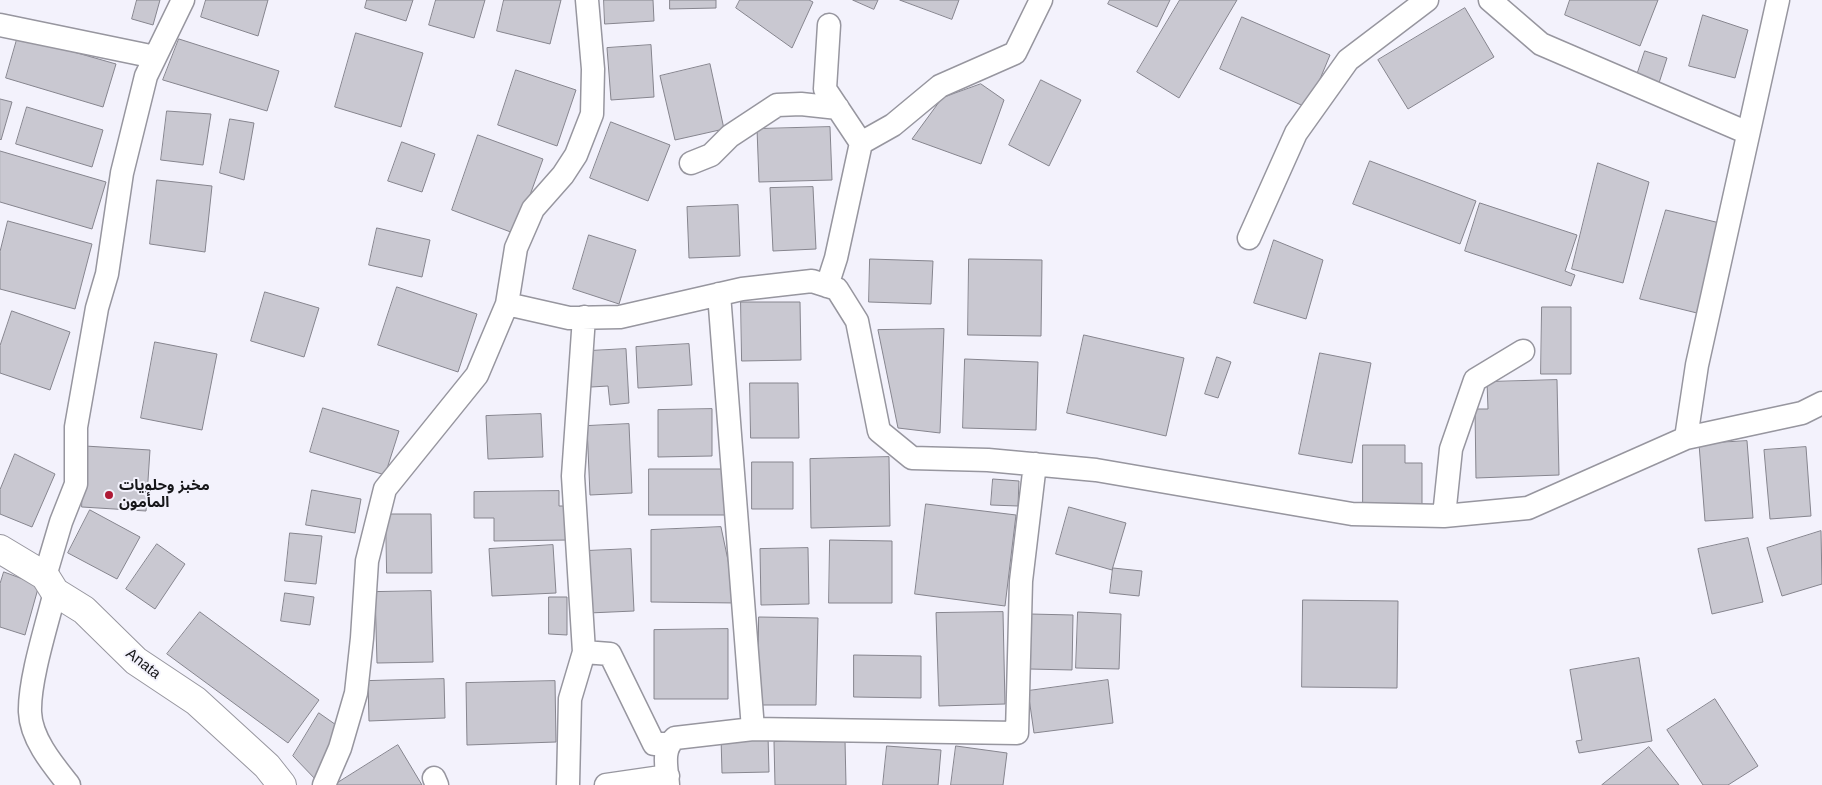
<!DOCTYPE html>
<meta charset="utf-8">
<style>
body{margin:0}
canvas{display:block;background:#f3f2fc}
</style>
<canvas width="1822" height="785"></canvas>
<script>
const ctx = document.querySelector('canvas').getContext('2d');
ctx.lineJoin = 'round';
function fillPath(path, color) { ctx.fillStyle = color; ctx.fill(path, 'evenodd'); }
function strokePath(path, color, width, dash) { ctx.strokeStyle = color; ctx.lineWidth = width; ctx.lineCap = dash ? 'butt' : 'round'; ctx.setLineDash(dash || []); ctx.stroke(path); }
function write(font, color, halo, rows, align = 'center') {
  ctx.font = font + ' Helvetica,"Noto Sans Arabic",sans-serif'; ctx.lineWidth = 4; ctx.setLineDash([]); ctx.textBaseline = 'middle'; ctx.strokeStyle = halo; ctx.fillStyle = color; for (const [text, x, y, turn = 0] of rows) {
    ctx.save(); ctx.translate(x, y); ctx.rotate((+turn || 0) * Math.PI / 180); ctx.textAlign = isNaN(turn) ? turn : align; if (halo) ctx.strokeText(text, 0, 0); ctx.fillText(text, 0, 0); ctx.restore();
  }
}
const building = new Path2D(`
 M137,0H160L153,25L132,19Z
 M206,0H268L258,36L201,17Z
 M367,0H413L406,21L365,8Z
 M436,0H485L474,38L429,25Z
 M504,0H561L550,44L497,31Z
 M604,0H653L654,21L605,24Z
 M670,0H716V8L670,9Z
 M740,0H809L813,2L792,48L736,8Z
 M853,0H878L874,9Z
 M900,0H959L952,19Z
 M1110,0H1170L1157,27L1108,4Z
 M1180,0H1237L1179,98L1137,72Z
 M1570,0H1658L1640,46L1565,15Z
 M1465,8L1494,57L1408,109L1378,60Z
 M1703,15L1748,30L1735,78L1689,66Z
 M1242,17L1330,55L1308,108L1220,69Z
 M356,33L423,53L401,127L335,107Z
 M18,36L116,64L103,107L6,78Z
 M179,39L279,71L267,111L163,80Z
 M651,45L654,97L611,100L607,48Z
 M1645,51L1667,58L1659,83L1637,75Z
 M710,64L724,129L675,140L660,76Z
 M516,70L576,90L557,146L498,125Z
 M1041,80L1081,100L1049,166L1009,145Z
 M981,84L1004,100L981,164L912,139L942,98Z
 M0,99L12,102L1,140L0,139Z
 M27,107L103,130L92,167L16,144Z
 M167,111L211,114L203,165L161,160Z
 M230,119L254,123L244,180L220,173Z
 M611,122L670,145L648,201L590,178Z
 M830,127L832,180L759,182L757,129Z
 M478,135L543,159L516,234L452,210Z
 M402,142L435,154L422,192L388,181Z
 M0,151L106,182L92,229L0,202Z
 M1370,161L1476,201L1460,244L1353,204Z
 M1598,163L1649,182L1623,283L1572,269Z
 M157,180L212,186L205,252L150,244Z
 M813,187L816,249L773,251L770,188Z
 M1480,203L1577,235L1565,271L1575,275L1571,286L1465,251Z
 M738,205L740,256L689,258L687,207Z
 M1666,210L1724,224L1701,314L1640,299Z
 M8,221L92,244L75,309L0,289V252Z
 M377,228L430,240L422,277L369,265Z
 M589,235L636,250L619,304L573,289Z
 M1274,240L1323,260L1306,319L1254,303Z
 M870,259L933,261L931,304L869,302Z
 M969,259L1042,260L1041,336L968,335Z
 M397,287L477,314L458,372L378,345Z
 M265,292L319,308L304,357L251,341Z
 M741,302H800L801,360L742,361Z
 M1542,307H1571V374H1541Z
 M12,311L70,332L50,390L0,373V346Z
 M944,329L940,433L898,428L878,330Z
 M1084,335L1184,358L1166,436L1067,413Z
 M155,342L217,354L202,430L141,418Z
 M689,344L692,385L638,388L636,347Z
 M626,349L629,403L610,405L608,386L591,387L589,351Z
 M1320,353L1371,363L1352,463L1299,454Z
 M1217,357L1231,362L1218,398L1205,394Z
 M965,359L1038,362L1036,430L963,428Z
 M1557,380L1559,475L1476,478L1475,409H1488L1487,382Z
 M750,383H798L799,438H751Z
 M323,408L399,431L385,475L310,452Z
 M712,409V456L658,457V410Z
 M541,414L543,457L488,459L486,416Z
 M629,424L632,493L590,495L587,426Z
 M1747,441L1753,518L1705,521L1699,444Z
 M1363,445H1405V463H1422V506H1363Z
 M85,446L150,450L146,511L82,507Z
 M1806,447L1811,516L1770,519L1764,450Z
 M15,454L55,474L32,527L0,514V490Z
 M889,457L890,526L811,528L810,459Z
 M752,462H793V509H752Z
 M649,469H731V515H649Z
 M993,479L1019,481L1018,506L991,505Z
 M312,490L361,499L355,533L306,525Z
 M559,491V506H568L569,540L494,541V518H474V492Z
 M926,504L1016,515L1005,606L915,594Z
 M1069,507L1126,523L1112,570L1056,554Z
 M90,510L140,537L117,579L68,553Z
 M386,514H431L432,573H387Z
 M721,527L737,603L651,602V530Z
 M1821,531L1822,584L1782,596L1767,548Z
 M290,533L322,536L316,584L285,581Z
 M1748,538L1763,602L1712,614L1698,549Z
 M830,540L892,541V603H829Z
 M157,544L185,564L155,609L126,589Z
 M553,545L556,593L492,596L489,549Z
 M808,548L809,604L761,605L760,549Z
 M631,549L634,611L589,613L586,551Z
 M1113,568L1142,571L1139,596L1110,593Z
 M4,572L39,585L25,635L0,627V584Z
 M431,591L433,662L377,663L375,592Z
 M285,593L314,597L310,625L281,621Z
 M549,597H567V635L549,634Z
 M1303,600L1398,601L1397,688L1302,687Z
 M200,612L319,700L288,743L167,654Z
 M1003,612L1005,704L939,706L936,613Z
 M1078,612L1121,614L1119,669L1076,668Z
 M1030,614L1073,615L1072,670L1029,669Z
 M759,617L818,618L816,705H758Z
 M728,629V699H654V630Z
 M854,655L921,656V698L854,697Z
 M1639,658L1652,741L1579,753L1576,741L1582,740L1570,670Z
 M444,679L445,718L369,721L368,681Z
 M1108,680L1113,723L1034,733L1028,691Z
 M555,681L556,742L467,745L466,683Z
 M1715,699L1758,766L1728,785H1703L1667,730Z
 M319,713L339,727L318,782L293,756Z
 M768,736L769,772L722,773L721,737Z
 M845,740L846,785H775L774,742Z
 M398,745L422,785H334Z
 M887,746L941,750L938,785H883Z
 M956,746L1007,753L1003,785H951Z
 M1649,747L1679,785H1602Z`);
fillPath(building, '#c9c8d1');
strokePath(building, '#86858e', 1);
const street = new Path2D(`
 M1490,0L1541,44L1748,133
 M0,25L155,57
 M829,25L825,89L861,143
 M691,163L711,155L730,136L777,105L801,104L838,108
 M1249,238L1296,133L1348,60L1427,0
 M827,286L836,258L861,143L893,125L940,86L1015,53L1041,0
 M719,294L753,729
 M507,304L569,318L620,317L742,289L812,281L837,289L857,321L879,431L912,458L988,460L1096,470L1352,514L1444,516L1528,508L1686,438L1697,365L1778,0
 M1686,438L1802,413L1822,403
 M1444,516L1451,449L1475,380L1523,351
 M45,576L61,522L76,484V427L97,308L107,274L122,173L146,76L183,0
 M55,592C47,624 29,680 30,712C31,739 53,765 69,785
 M584,652L610,654L654,744H667
 M434,778L437,785
 M324,785L340,748L356,693L362,638L367,561L385,489L477,375L507,304L516,248L533,209L563,175L576,155L592,114L593,69L587,0
 M568,785L570,699L584,652L573,476L584,317
 M606,785L668,776
 M668,785C667,768 661,750 675,738L753,729L1017,733L1021,581L1035,464`);
const secondary = new Path2D(`
 M0,549L45,576L55,592L84,610L136,661L196,701L267,766L282,785`);
strokePath(street, '#97969f', 25);
strokePath(secondary, '#97969f', 30);
strokePath(street, '#fff', 22);
strokePath(secondary, '#fff', 28);
for (const [x, y, r, color] of [
 [109,495,5,"#ae1935"]
]) { const dot = new Path2D(); dot.arc(x, y, r, 0, 2 * Math.PI); ctx.fillStyle = color; ctx.fill(dot); strokePath(dot, '#f3f2fc', 2); }
write('bold 15px', '#161619', '#f3f2fc', [
 ["مخبز وحلويات",119,486],
 ["المأمون",119,503]
], 'left');
write('15px', '#161619', '#f3f2fc', [
 ["Anata",143,664,38]
]);
</script>
